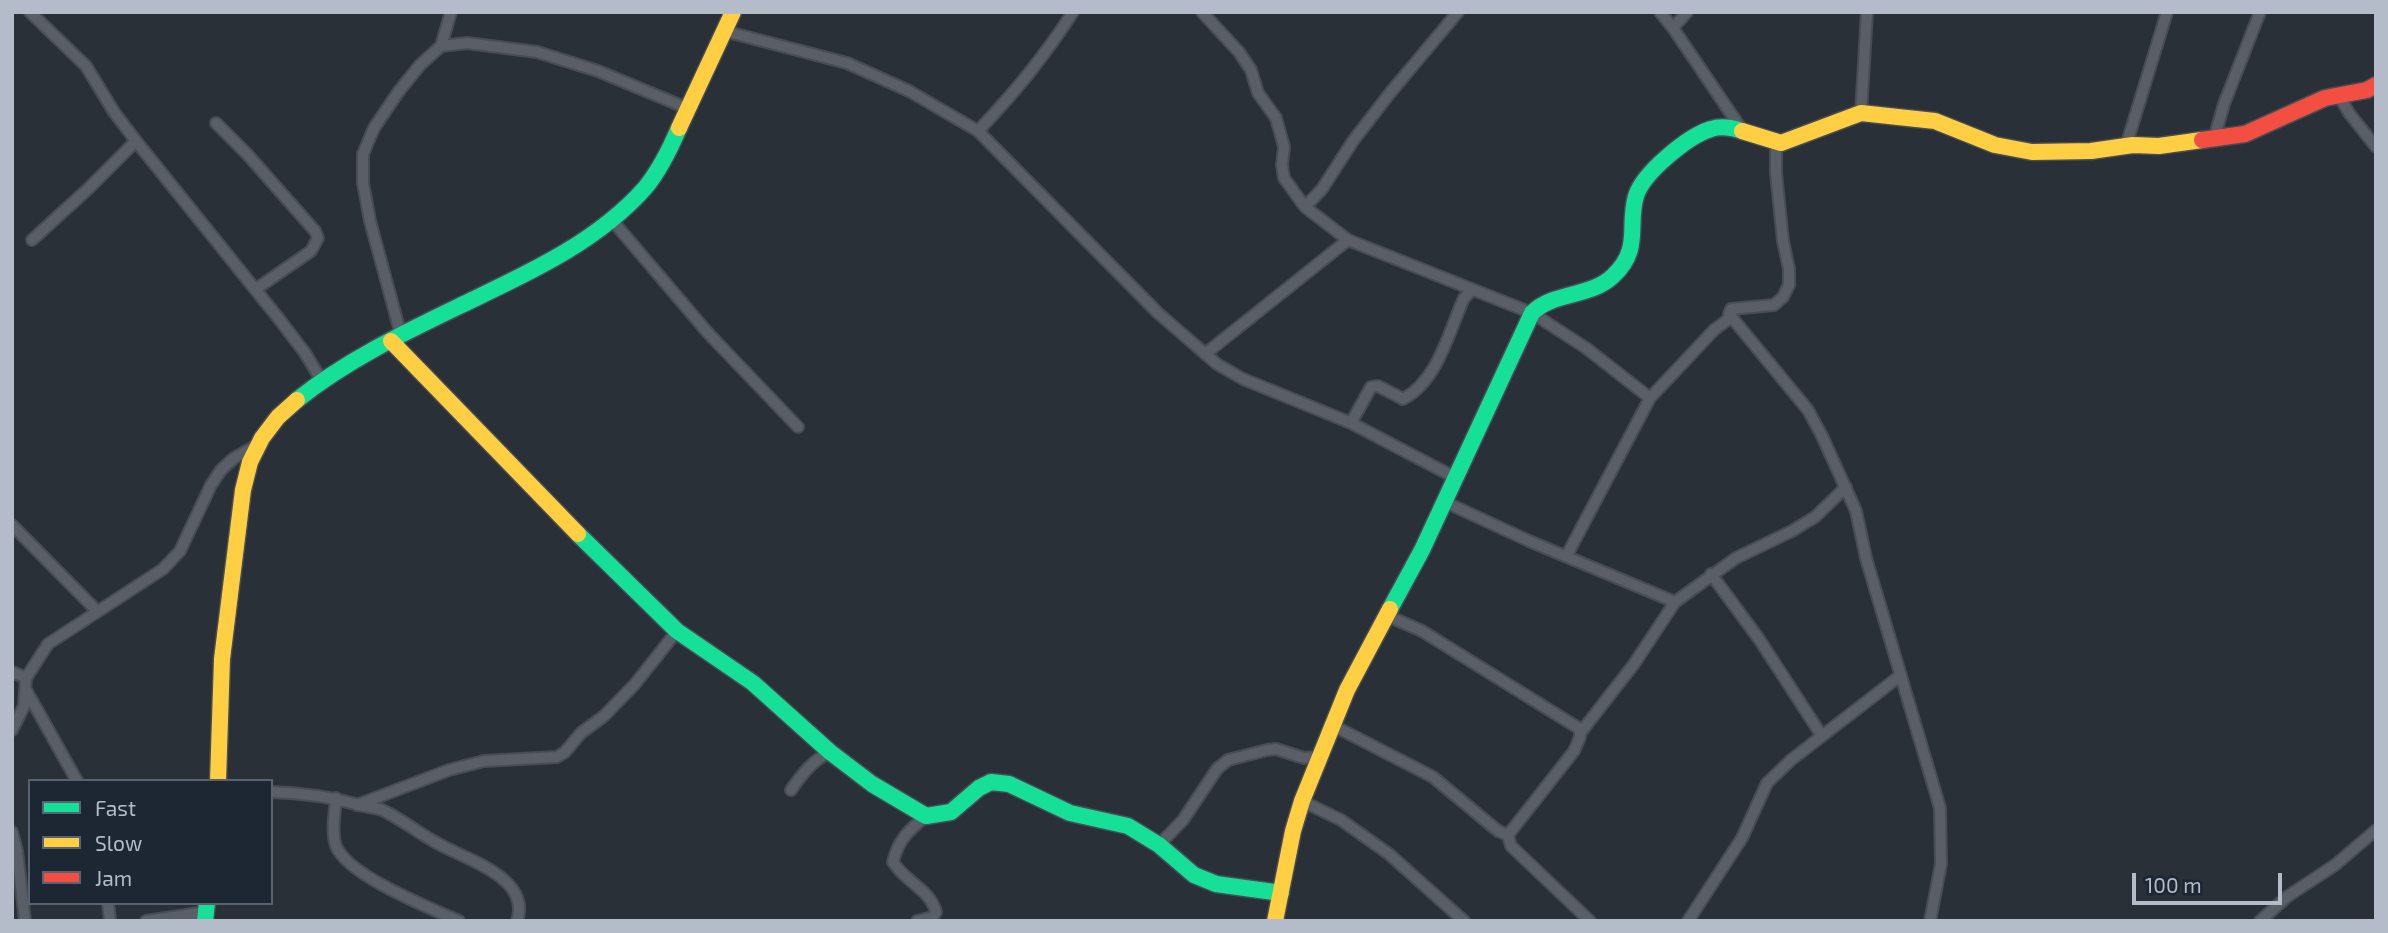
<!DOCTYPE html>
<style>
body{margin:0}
#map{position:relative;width:2388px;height:933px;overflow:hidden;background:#2a3038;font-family:"Exo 2",sans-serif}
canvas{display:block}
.frame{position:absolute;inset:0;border:14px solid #b4bcc9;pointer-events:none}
.legend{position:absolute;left:28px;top:779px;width:245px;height:126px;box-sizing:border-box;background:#1d2633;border:2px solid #59626f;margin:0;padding:9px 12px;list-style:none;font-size:21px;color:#b4bcc9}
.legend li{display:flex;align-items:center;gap:14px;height:35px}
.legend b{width:35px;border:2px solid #59626f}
.scale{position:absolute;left:2132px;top:873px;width:150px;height:32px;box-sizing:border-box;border:4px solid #b4bcc9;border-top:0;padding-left:9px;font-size:21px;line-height:24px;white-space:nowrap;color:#b4bcc9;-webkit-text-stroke:5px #1d2633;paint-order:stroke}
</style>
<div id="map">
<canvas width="2388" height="933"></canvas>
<div class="frame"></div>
<ul class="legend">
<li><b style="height:9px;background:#16e098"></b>Fast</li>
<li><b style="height:9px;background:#ffcf43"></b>Slow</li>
<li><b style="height:9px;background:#f24e42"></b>Jam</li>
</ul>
<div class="scale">100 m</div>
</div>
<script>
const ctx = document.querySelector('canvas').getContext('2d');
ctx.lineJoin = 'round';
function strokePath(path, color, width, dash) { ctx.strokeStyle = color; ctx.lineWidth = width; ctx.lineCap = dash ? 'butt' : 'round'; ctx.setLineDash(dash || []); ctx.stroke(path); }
const street = new Path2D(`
 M30,12L86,66L114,112L136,141L279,319L305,353L322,381
 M1202,12L1239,52L1251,70L1258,93L1276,118L1284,147L1282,165L1284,178L1305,207L1348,240L1532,313L1586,348L1650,398
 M1660,12L1673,28L1742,130
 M1673,28L1687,12
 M724,31L847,63L909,91L978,131L1158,313L1217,364L1243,379L1351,423L1456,478
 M441,46L451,12
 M2338,94L2349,113L2376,147
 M1861,113L1867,12
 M216,123L247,154L315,231L318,238L311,251L256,289
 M978,131C1016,91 1043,58 1073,12
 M2214,139L2224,104L2260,12
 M1776,143V173L1783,241L1789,269V285L1783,297L1774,305L1731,309L1729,314L1808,410L1822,436L1856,511L1866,558L1940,808L1941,864L1930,921
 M2126,146L2167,12
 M1305,207L1322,189L1353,141L1390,93L1458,12
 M611,219L708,333L798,427
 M32,240L89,188L136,141
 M401,335L370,221L363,183V154L374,128L399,91L420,65L441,46L467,43L537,52L598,71L689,109
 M1205,354L1348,240
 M1351,423L1371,387L1378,386L1403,399C1438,381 1449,331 1464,298L1472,290
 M1445,502L1529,541L1675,602
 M12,525L97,611
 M1567,555L1650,398L1714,330L1730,318
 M1711,574L1759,639L1822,736
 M1388,616L1422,631L1580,729V737L1574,751L1508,835L1511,846L1590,921
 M12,672L26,678
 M26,690L77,781
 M1332,725L1433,777L1498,831L1508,835
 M12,730L24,706L26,678L48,644L163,569L180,551L211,485L221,470L234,458L257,445
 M1581,732L1634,664L1675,602L1736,558L1792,531L1815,517L1846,487
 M791,790C802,774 812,761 830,752
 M271,792C301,793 327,796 356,804C364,807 374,807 382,810C398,817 420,834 437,843C464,859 532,877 517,921
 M336,798C335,813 331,831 336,846C348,876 430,908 459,921
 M1302,801L1341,820L1389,854L1464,921
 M357,805L449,770L484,761L557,757L565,752L581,733L604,716L635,684L677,631
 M12,832L17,851L25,921
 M1159,845L1183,820L1217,769L1228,760L1267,750L1276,749L1304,758L1320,757
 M108,903L110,921
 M146,921L206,912
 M917,921L933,917L936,912C930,889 904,881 893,862C898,840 909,830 926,816
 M1688,921L1742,838L1767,783L1791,760L1901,675
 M2260,921L2288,896L2335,865L2376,830`);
const fast = new Path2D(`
 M297,400C349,358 412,329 472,300C533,271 599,240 645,188C660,170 670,149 679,128
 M578,534L677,631L753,683L830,752L872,784L926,816L951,812L979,788L991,782L1009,784L1070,813L1128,826L1159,845L1194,875L1216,884L1281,893
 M1390,609L1422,550L1532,313C1554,291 1590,298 1613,276C1642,249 1627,226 1636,196C1643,173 1688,136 1711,129C1720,126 1733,128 1742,131
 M205,921L207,903`);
const slow = new Path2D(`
 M679,128L733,12
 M1742,131L1781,143L1861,113L1935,121L1995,145L2032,152L2091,151L2133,145L2159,146L2202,140
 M391,341L578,534
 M218,781L222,659L243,490L250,462L262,438L278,417L297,400
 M1275,921L1293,831L1302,801L1347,690L1390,609`);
const jam = new Path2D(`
 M2202,140L2245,134L2325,98L2367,90L2376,85`);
strokePath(street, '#484c53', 14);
strokePath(fast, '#484c53', 19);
strokePath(slow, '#484c53', 19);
strokePath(jam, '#484c53', 19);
strokePath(street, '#5a5e66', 10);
strokePath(fast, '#16e098', 16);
strokePath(slow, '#ffcf43', 16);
strokePath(jam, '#f24e42', 16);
</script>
